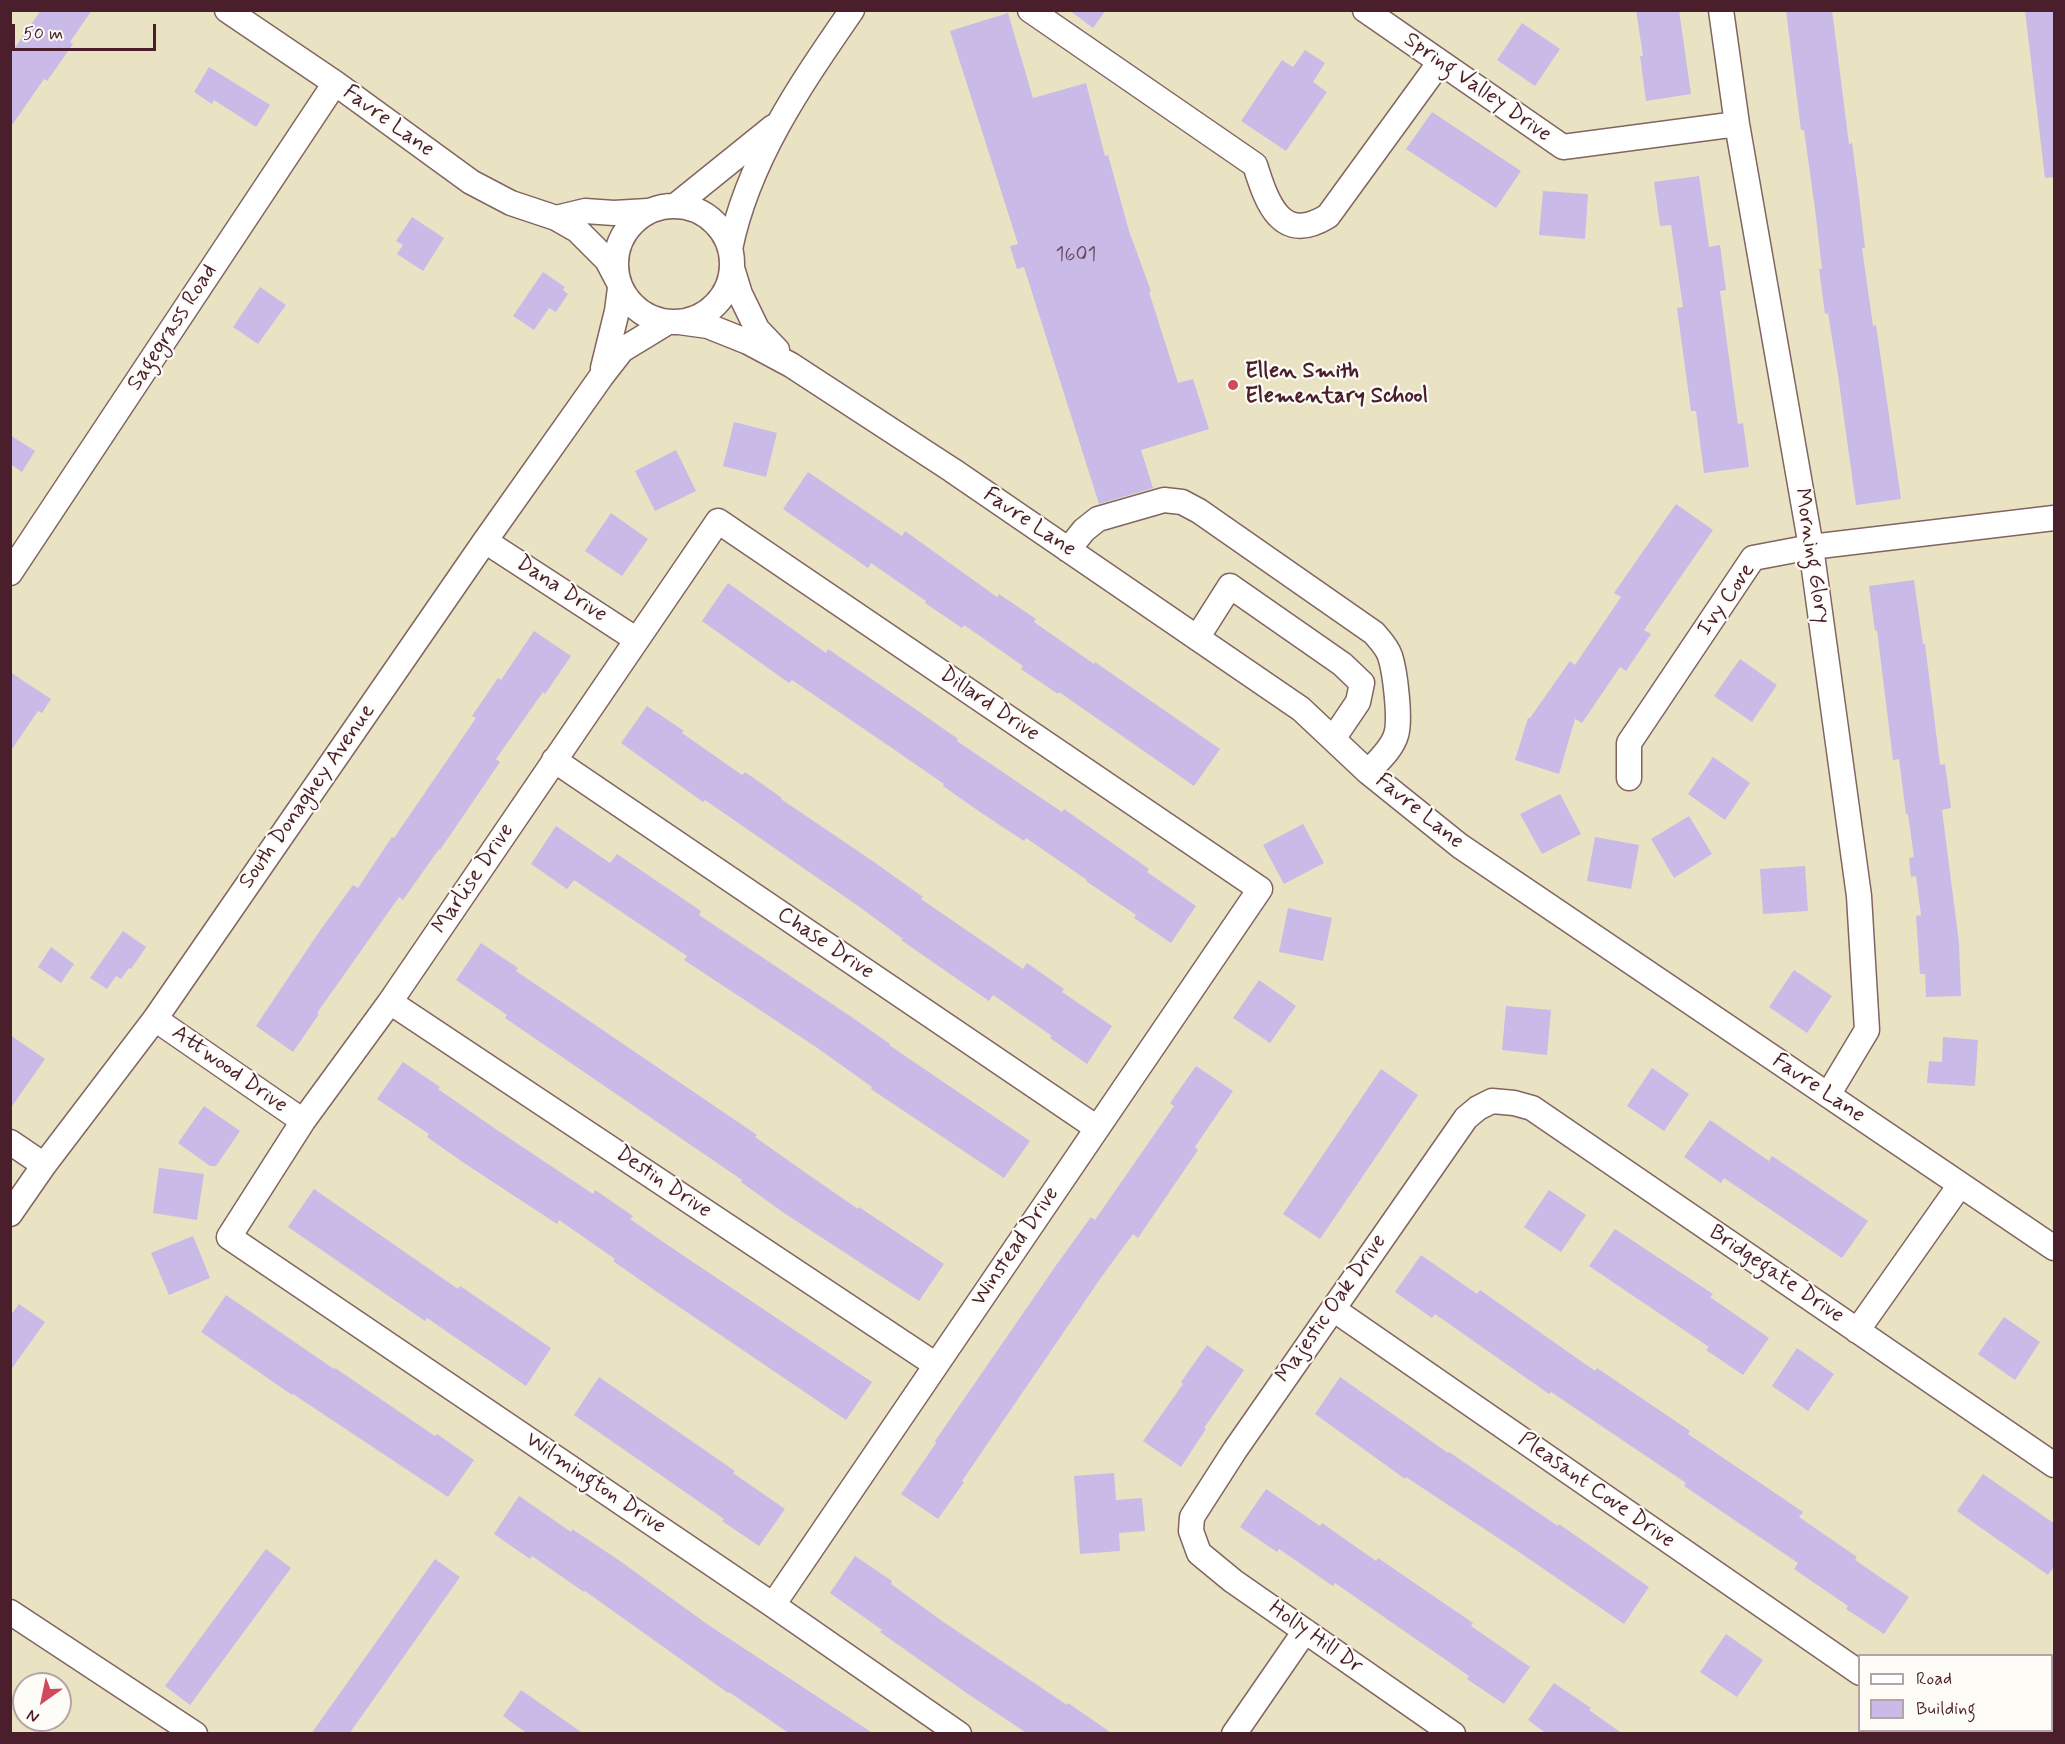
<!DOCTYPE html>
<style>
body{margin:0}
#map{position:relative;width:2065px;height:1744px;overflow:hidden;background:#e9e3c3;font-family:Mynerve,sans-serif}
canvas{display:block}
.frame{position:absolute;inset:0;border:12px solid #4a1f2b;pointer-events:none}
.legend{position:absolute;left:1858px;top:1654px;width:195px;height:78px;box-sizing:border-box;background:#fdfcf7;border:2px solid #b5a4a5;margin:0;padding:8px 10px;list-style:none;font-size:18px;color:#4a1f2b}
.legend li{display:flex;align-items:center;gap:12px;height:30px}
.legend b{width:30px;border:2px solid #b5a4a5}
.north{position:absolute;left:12px;top:1672px;width:60px;height:60px;box-sizing:border-box;background:#fdfcf7;border:2px solid #b5a4a5;border-radius:50%;rotate:213deg;font-size:16px;font-weight:700;line-height:24px;text-align:center;color:#4a1f2b}
.north::after{content:'';display:block;margin:auto;width:21px;height:27px;background:#d1495b;clip-path:polygon(50% 0,100% 100%,50% 72%,0 100%)}
.scale{position:absolute;left:12px;top:24px;width:144px;height:27px;box-sizing:border-box;border:3px solid #4a1f2b;border-top:0;padding-left:8px;font-size:18px;line-height:21px;white-space:nowrap;color:#4a1f2b;-webkit-text-stroke:4px #fdfcf7;paint-order:stroke}
</style>
<div id="map">
<canvas width="2065" height="1744"></canvas>
<div class="frame"></div>
<ul class="legend">
<li><b style="height:8px;background:#fff"></b>Road</li>
<li><b style="height:16px;background:#c9bae8"></b>Building</li>
</ul>
<div class="north">N</div>
<div class="scale">50 m</div>
</div>
<script>
const ctx = document.querySelector('canvas').getContext('2d');
ctx.lineJoin = 'round';
function fillPath(path, color) { ctx.fillStyle = color; ctx.fill(path, 'evenodd'); }
function strokePath(path, color, width, dash) { ctx.strokeStyle = color; ctx.lineWidth = width; ctx.lineCap = dash ? 'butt' : 'round'; ctx.setLineDash(dash || []); ctx.stroke(path); }
function write(font, color, halo, rows, align = 'center') {
  ctx.font = font + ' Mynerve,sans-serif'; ctx.lineWidth = 4.5; ctx.setLineDash([]); ctx.textBaseline = 'middle'; ctx.strokeStyle = halo; ctx.fillStyle = color; for (const [text, x, y, turn = 0] of rows) {
    ctx.save(); ctx.translate(x, y); ctx.rotate((+turn || 0) * Math.PI / 180); ctx.textAlign = isNaN(turn) ? turn : align; if (halo) ctx.strokeText(text, 0, 0); ctx.fillText(text, 0, 0); ctx.restore();
  }
}
fillPath(new Path2D(`
 M41,10H92L70,42L73,44L47,81L44,79L10,128V55Z
 M1069,10H1106L1093,28Z
 M1636,10H1679L1691,94L1646,101L1640,56H1643Z
 M1786,10H1832L1849,144L1852,143L1858,188L1865,248H1862L1873,326L1876,325L1901,499L1856,505L1838,375L1828,313L1825,314L1819,269H1822L1815,209L1804,130H1801Z
 M2025,10H2055V177L2045,178Z
 M1008,13L1033,98L1086,83L1105,156L1108,155L1129,231L1151,291L1149,292L1178,383L1193,379L1209,429L1141,450L1153,488L1099,504L1024,267L1017,269L1010,246L1018,244L950,31Z
 M1522,23L1560,49L1535,86L1497,60Z
 M1305,50L1325,63L1313,82L1327,92L1286,151L1241,121L1282,60L1293,67Z
 M209,67L270,105L256,127L214,100L212,104L194,92Z
 M1432,112L1521,171L1496,208L1406,149Z
 M1699,176L1709,247L1720,245L1726,290L1720,291L1738,424L1743,423L1749,467L1704,473L1696,411H1691L1677,308L1683,307L1671,225L1660,226L1654,182Z
 M1543,191L1588,194L1585,239L1539,235Z
 M412,217L444,238L423,271L397,254L403,245L396,241Z
 M543,272L565,287L563,290L568,294L556,312L549,308L534,330L513,316Z
 M260,287L286,305L258,344L233,327Z
 M734,422L777,433L766,477L723,466Z
 M10,435L35,451L22,472L10,464Z
 M676,450L696,491L655,511L635,471Z
 M808,472L902,536L905,531L997,597L999,594L1036,619L1034,622L1094,664L1095,662L1220,749L1194,786L1059,692L1058,694L1021,669L1023,666L964,625L962,628L925,603L926,601L871,563L868,568L783,509Z
 M1676,504L1713,530L1644,630L1651,634L1626,671L1620,667L1582,723L1575,719L1559,774L1515,760L1528,718H1530L1570,661L1575,665L1621,597L1614,593Z
 M611,513L648,539L622,576L585,551Z
 M1914,580L1923,644H1925L1940,765L1945,764L1951,808L1942,810L1959,943L1961,996L1926,997L1925,974H1920L1916,916L1921,915L1916,876L1911,877L1909,858L1914,857L1908,814H1906L1899,759L1893,760L1877,630L1875,631L1869,586Z
 M728,583L826,653L828,649L921,713L958,739L957,741L1013,779L1062,812L1064,809L1149,869L1147,872L1196,906L1171,943L1134,918L1136,915L1086,881L1087,880L1026,838L1024,841L980,812L943,786L944,784L886,744L792,680L789,683L702,621Z
 M534,631L571,656L545,694L543,692L496,759L500,762L440,850L439,849L403,900L399,897L317,1013L319,1014L293,1052L256,1026L319,932L353,885L358,888L392,837L394,838L476,718L472,716L498,678L501,680Z
 M1740,659L1777,685L1752,722L1714,696Z
 M10,672L51,699L42,713L38,711L10,752Z
 M647,706L684,731L682,733L742,775L745,772L782,798L781,799L874,862L923,897L921,899L1023,969L1027,963L1064,989L1062,992L1112,1026L1087,1064L1050,1038L1052,1036L993,995L989,1001L901,940L903,939L861,908L705,800L703,802L621,743Z
 M1713,757L1750,783L1725,820L1688,794Z
 M1560,794L1581,834L1542,854L1520,814Z
 M1689,816L1712,854L1674,878L1651,839Z
 M1303,824L1324,863L1284,884L1263,845Z
 M556,826L610,863L617,854L701,911L699,915L853,1018L890,1044L889,1045L1030,1141L1004,1178L871,1089L872,1087L816,1047L684,960L687,956L574,880L567,889L531,864Z
 M1595,837L1639,845L1631,889L1587,881Z
 M1805,866L1808,911L1763,914L1760,869Z
 M1288,908L1332,918L1323,961L1279,952Z
 M123,931L146,947L131,969L129,968L121,979L116,976L107,989L90,978Z
 M481,943L518,968L516,971L757,1135L755,1137L803,1171L858,1209L859,1207L944,1264L919,1301L784,1213L741,1182L742,1180L505,1018L507,1015L456,980Z
 M51,947L74,964L61,983L38,967Z
 M1794,970L1832,996L1807,1033L1769,1007Z
 M1259,980L1296,1006L1270,1043L1233,1018Z
 M1506,1006L1551,1010L1547,1055L1502,1050Z
 M10,1035L45,1059L10,1109Z
 M1943,1037L1978,1040L1975,1086L1927,1083L1929,1061L1942,1062Z
 M403,1062L440,1087L438,1089L497,1130L593,1194L595,1190L633,1216L630,1219L675,1250L872,1382L846,1420L660,1294L613,1261L615,1259L559,1220L557,1224L464,1163L427,1137L429,1134L377,1099Z
 M1196,1066L1233,1091L1195,1147L1198,1150L1138,1238L1133,1234L1100,1279L962,1481L964,1482L938,1519L901,1494L936,1443L935,1441L1057,1264L1091,1217L1095,1220L1174,1106L1170,1103Z
 M1652,1068L1689,1094L1664,1131L1627,1106Z
 M1381,1069L1418,1095L1320,1239L1283,1214Z
 M204,1106L240,1131L216,1166H210L178,1143Z
 M1710,1120L1769,1161L1772,1156L1868,1221L1842,1258L1724,1178L1721,1183L1684,1157Z
 M159,1168L204,1174L197,1220L153,1213Z
 M314,1189L458,1289L460,1286L551,1348L526,1386L427,1318L425,1321L288,1227Z
 M1549,1190L1586,1215L1561,1252L1524,1227Z
 M1615,1229L1713,1294L1710,1297L1769,1338L1743,1375L1706,1350L1709,1347L1589,1266Z
 M193,1236L210,1278L169,1295L151,1253Z
 M1421,1255L1477,1294L1480,1290L1595,1371L1597,1368L1690,1431L1688,1434L1803,1512L1799,1517L1857,1557L1855,1560L1909,1597L1884,1634L1846,1609L1848,1606L1794,1569L1798,1563L1684,1486L1686,1483L1551,1392L1549,1394L1435,1314L1432,1318L1395,1292Z
 M226,1295L334,1369L335,1368L435,1436L437,1434L474,1460L448,1497L293,1394L292,1395L201,1332Z
 M19,1304L45,1322L10,1371V1316Z
 M2004,1317L2040,1342L2015,1380L1978,1354Z
 M1207,1345L1244,1370L1204,1428L1206,1429L1181,1467L1143,1441L1183,1384L1181,1382Z
 M1797,1348L1834,1374L1808,1411L1772,1386Z
 M599,1377L735,1471L733,1473L785,1509L759,1546L722,1521L724,1519L574,1415Z
 M1340,1377L1448,1453L1449,1452L1558,1526L1559,1524L1649,1587L1624,1624L1516,1550L1406,1477L1405,1479L1315,1414Z
 M1114,1473L1116,1500L1142,1498L1145,1531L1119,1533L1120,1551L1080,1554L1074,1476Z
 M1983,1474L2055,1524V1565L2048,1575L1957,1511Z
 M1266,1489L1320,1526L1322,1523L1376,1561L1378,1558L1473,1623L1471,1626L1530,1667L1504,1704L1467,1679L1469,1676L1335,1583L1333,1586L1279,1549L1277,1552L1240,1527Z
 M519,1496L571,1532L572,1529L620,1561L707,1624L874,1734H790L729,1692L728,1693L585,1591L584,1592L532,1556L530,1559L494,1534Z
 M266,1549L291,1568L190,1705L165,1686Z
 M855,1556L892,1581L891,1584L942,1621L1067,1705L1068,1703L1113,1734H1028L968,1694L880,1632L882,1630L830,1593Z
 M435,1559L460,1577L349,1734H311Z
 M1726,1634L1763,1660L1737,1697L1700,1672Z
 M1554,1683L1591,1708L1589,1710L1623,1734H1547L1528,1720Z
 M521,1690L584,1734H528L503,1716Z`), '#c9bae8');
const minor = new Path2D(`
 M227,10L335,83L471,182L511,203L556,218L577,230L607,260L618,281
 M1030,10L1255,165C1267,203 1281,245 1328,216L1440,62
 M1365,10L1563,147L1737,124
 M1721,10L1737,124L1811,547L1859,896L1867,1030L1828,1095
 M616 264a58 58 0 1 1 116 0a58 58 0 1 1-116 0Z
 M675,206L773,127
 M556,218L585,211L614,213L648,211
 M730,249C748,160 801,84 852,10
 M732,268L740,294L757,329L777,350
 M679,322L708,326L748,342L791,365L952,470L1301,709L1368,772L1460,846L2054,1248
 M603,368L617,311L620,288
 M485,541L637,640
 M1068,550L1084,530L1098,519L1164,500L1182,502L1199,511L1374,633C1380,640 1387,647 1390,656C1395,671 1401,720 1396,735C1392,749 1378,761 1368,772
 M10,573L335,83
 M1197,638L1230,586L1342,664L1362,683L1358,702L1333,739
 M554,760L1097,1128
 M1629,778V743L1753,558L1811,547L2054,518
 M390,1002L936,1365
 M155,1019L303,1121
 M10,1142L44,1165
 M10,1214L44,1165L155,1019L485,541L601,377L622,350L668,322
 M1333,1309L1860,1673
 M1857,1331L1960,1185
 M773,1605L1260,889L718,521L390,1002L303,1121L229,1237L773,1605L959,1734
 M10,1612L195,1734
 M1942,1730L1946,1734
 M1234,1734L1305,1631
 M1453,1734L1233,1581L1199,1553L1191,1531L1192,1517L1235,1450L1466,1118L1478,1108L1492,1101L1514,1103L1532,1108L2054,1465`);
strokePath(minor, '#826460', 27);
strokePath(minor, '#fff', 24);
for (const [x, y, r, color] of [
 [1233,385,6,"#d1495b"]
]) { const dot = new Path2D(); dot.arc(x, y, r, 0, 2 * Math.PI); ctx.fillStyle = color; ctx.fill(dot); strokePath(dot, '#fdfcf7', 2); }
write('20px', '#6a465a', null, [
 ["1601",1076,256]
]);
write('22px', '#4a1f2b', '#fdfcf7', [
 ["Spring Valley Drive",1477,88,35],
 ["Favre Lane",388,122,36],
 ["Sagegrass Road",173,328,-57],
 ["Favre Lane",1029,523,34],
 ["Morning Glory",1811,556,81],
 ["Dana Drive",561,590,33],
 ["Ivy Cove",1727,600,-55],
 ["Dillard Drive",989,705,34],
 ["South Donaghey Avenue",308,797,-55],
 ["Favre Lane",1419,812,39],
 ["Marlise Drive",474,879,-56],
 ["Chase Drive",825,944,34],
 ["Attwood Drive",229,1070,35],
 ["Favre Lane",1818,1089,34],
 ["Destin Drive",663,1183,34],
 ["Winstead Drive",1016,1247,-56],
 ["Bridgegate Drive",1776,1275,34],
 ["Majestic Oak Drive",1332,1309,-55],
 ["Wilmington Drive",595,1484,34],
 ["Pleasant Cove Drive",1596,1491,35],
 ["Holly Hill Dr",1315,1638,35]
]);
write('bold 22px', '#4a1f2b', '#fdfcf7', [
 ["Ellen Smith",1245,372],
 ["Elementary School",1245,397]
], 'left');
</script>
